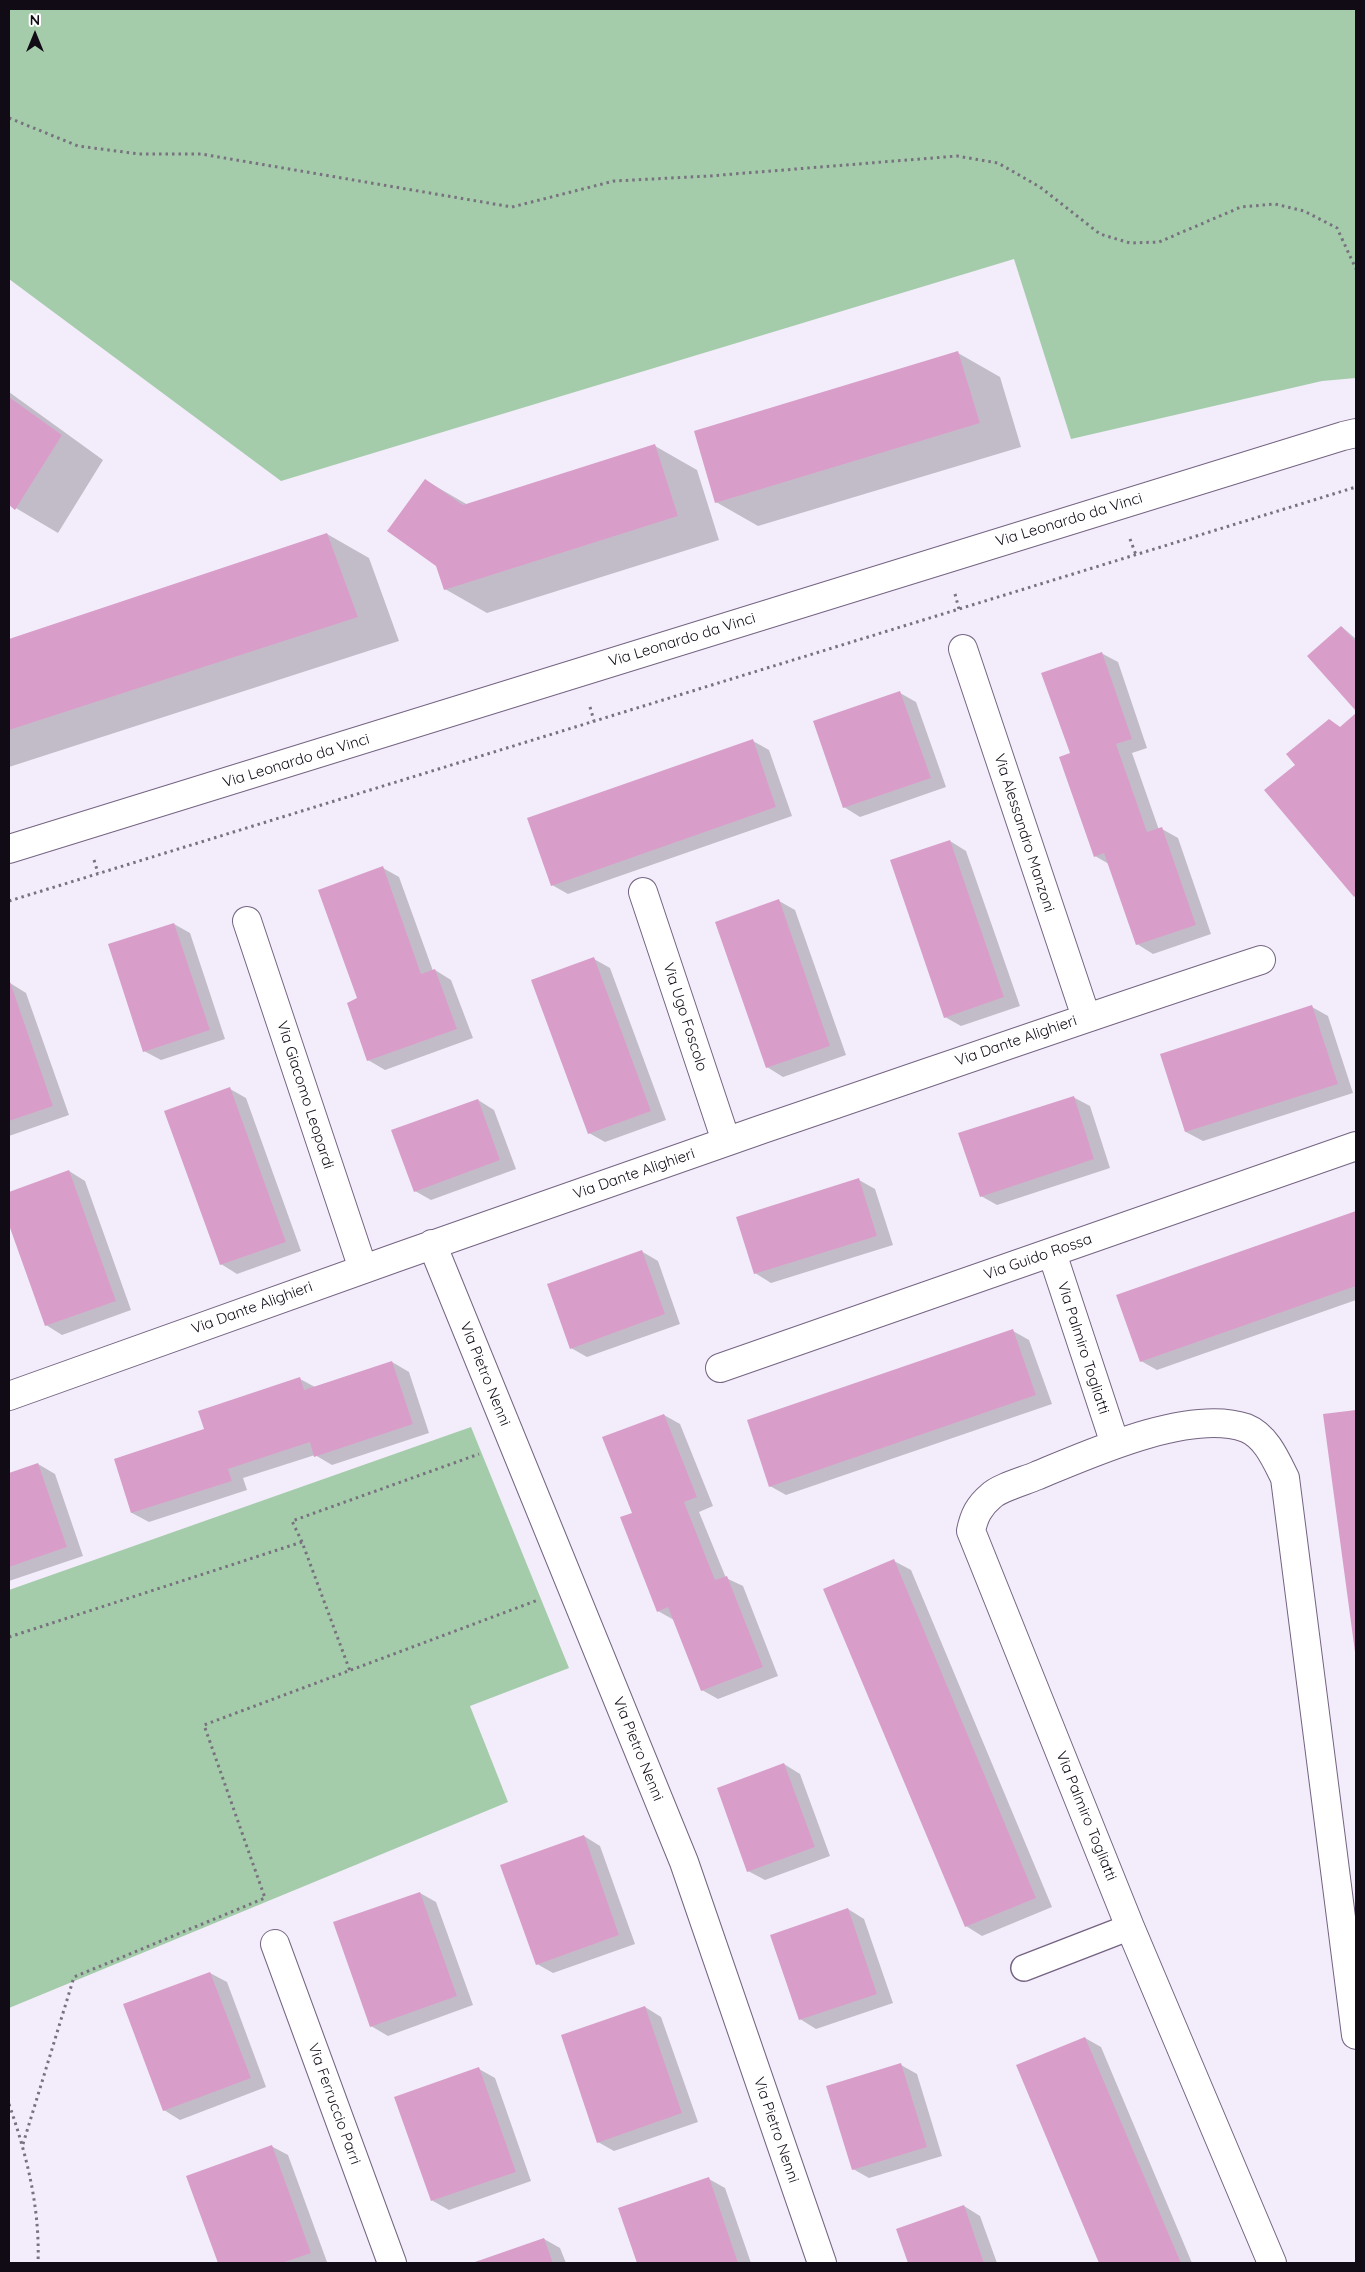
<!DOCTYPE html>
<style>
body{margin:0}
#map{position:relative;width:1365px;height:2272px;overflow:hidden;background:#f3ecfa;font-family:Quicksand,sans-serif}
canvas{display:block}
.frame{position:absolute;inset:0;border:10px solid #110b16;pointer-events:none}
.north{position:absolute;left:10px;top:10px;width:50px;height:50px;-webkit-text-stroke:4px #fff;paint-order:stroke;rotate:0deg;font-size:14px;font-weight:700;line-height:20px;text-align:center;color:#110b16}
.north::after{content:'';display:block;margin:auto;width:18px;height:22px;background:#110b16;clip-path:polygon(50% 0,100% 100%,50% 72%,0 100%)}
</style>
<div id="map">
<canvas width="1365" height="2272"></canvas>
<div class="frame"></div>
<div class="north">N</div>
</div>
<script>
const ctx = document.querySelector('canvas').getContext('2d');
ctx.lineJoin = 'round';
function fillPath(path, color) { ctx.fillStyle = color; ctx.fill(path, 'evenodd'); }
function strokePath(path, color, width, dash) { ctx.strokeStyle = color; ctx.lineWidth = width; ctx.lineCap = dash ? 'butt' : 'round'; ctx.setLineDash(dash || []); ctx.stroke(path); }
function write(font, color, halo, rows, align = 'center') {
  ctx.font = font + ' Quicksand,sans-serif'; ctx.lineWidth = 4; ctx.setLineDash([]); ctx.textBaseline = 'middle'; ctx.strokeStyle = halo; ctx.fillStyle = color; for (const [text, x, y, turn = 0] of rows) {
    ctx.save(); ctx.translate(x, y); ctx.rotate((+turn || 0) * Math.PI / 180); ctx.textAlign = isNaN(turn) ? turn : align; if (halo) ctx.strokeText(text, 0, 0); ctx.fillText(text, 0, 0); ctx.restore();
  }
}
fillPath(new Path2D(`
 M9,9H1356V378L1322,381L1071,439L1014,259L281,481L9,279Z
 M471,1427L569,1668L470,1706L508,1802L9,2008V1590Z`), '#a4ccab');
fillPath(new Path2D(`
 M958,353L1000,377L1021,447L758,526L716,502Z
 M9,392L103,460L58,533L9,504Z
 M655,446L697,470L719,540L487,613L445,589L437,565L425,480L468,505Z
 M327,534L369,558L399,641L9,767V641Z
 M1342,627L1356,639V709L1309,656Z
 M1101,653L1118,662L1147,748L1132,753L1159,830L1162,829L1178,838L1211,934L1153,954L1137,944L1109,864L1095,856L1071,754Z
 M900,693L916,702L946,787L860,817L844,807Z
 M1356,714V896L1297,765L1337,725L1341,728Z
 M753,741L769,750L792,816L568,894L552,885Z
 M950,841L966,851L1020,1006L961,1026L945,1017Z
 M383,868L399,877L433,971L435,970L451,980L473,1038L385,1070L368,1060L348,1003L359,999Z
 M779,901L795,910L846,1055L783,1077L767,1067Z
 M174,924L190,933L225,1039L161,1060L144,1051Z
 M594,959L610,968L666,1120L605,1142L589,1133Z
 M10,983L26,993L69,1115L9,1136Z
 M1312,1007L1328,1016L1353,1093L1203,1141L1186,1132L1162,1055Z
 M230,1089L246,1098L301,1251L237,1274L221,1264Z
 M1073,1097L1090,1106L1110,1168L997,1205L981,1196Z
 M478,1100L494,1110L516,1169L431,1200L415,1191Z
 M69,1171L85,1181L131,1310L62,1335L46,1325L9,1222V1193Z
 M859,1180L875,1189L893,1245L771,1283L755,1273Z
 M1356,1212V1300L1157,1370L1141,1361L1118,1295Z
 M641,1251L658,1261L680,1324L587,1357L571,1348Z
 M1013,1331L1029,1340L1052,1404L786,1495L770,1486Z
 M392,1362L409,1372L429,1433L332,1465L315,1455L243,1478L247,1490L149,1522L132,1513L115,1459L206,1429L300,1379L315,1387Z
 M1356,1411V1651L1324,1415Z
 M664,1415L680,1424L713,1506L699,1512L726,1578L743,1586L778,1676L718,1699L702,1690L674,1620L658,1611L634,1513Z
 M38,1464L55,1474L83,1556L9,1581V1474Z
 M894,1561L911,1570L1052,1907L982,1936L966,1926Z
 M784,1764L800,1774L830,1856L765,1880L748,1871Z
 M584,1836L600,1846L635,1944L553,1973L537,1964Z
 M420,1893L436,1902L473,2005L388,2036L371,2026Z
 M848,1909L864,1919L893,2003L816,2029L800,2019Z
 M210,1973L227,1982L266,2087L180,2120L164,2110Z
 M645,2007L661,2017L698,2122L614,2151L598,2142Z
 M1085,2038L1101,2047L1192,2263H1100L1017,2066Z
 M901,2065L917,2074L942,2156L869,2178L853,2169Z
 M479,2069L495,2078L531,2181L449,2210L433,2201L396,2098Z
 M271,2146L288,2155L327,2262L219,2263L187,2177Z
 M709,2179L725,2188L751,2263H638L620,2209Z
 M964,2206L980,2216L997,2263H909L897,2229Z
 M544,2239L560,2248L566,2263H475Z`), '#0003');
fillPath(new Path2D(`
 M958,351L980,423L715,503L694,431Z
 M9,397L62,435L15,510L9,505Z
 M655,444L678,516L444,590L436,566L387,531L425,479L463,505Z
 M327,533L358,617L9,730V639Z
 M1341,626L1356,642V711L1307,656Z
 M1102,652L1132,739L1116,744L1147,832L1162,827L1196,925L1136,945L1104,853L1094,857L1059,757L1070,753L1041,673Z
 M900,691L931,778L843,808L813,721Z
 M1356,713V895L1354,897L1264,790L1295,765L1286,754L1329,719L1340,727Z
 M753,739L776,807L551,886L527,818Z
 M950,840L1004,997L944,1018L890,860Z
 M383,866L421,974L435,969L457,1029L367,1061L347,1003L357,998L318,890Z
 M779,899L830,1046L766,1068L715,922Z
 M174,923L210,1030L143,1052L108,944Z
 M594,957L651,1111L588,1134L531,980Z
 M9,979L53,1106L9,1121Z
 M1312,1005L1338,1084L1185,1132L1160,1054Z
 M230,1087L286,1242L220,1265L164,1111Z
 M1074,1096L1094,1159L980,1197L958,1133Z
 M478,1099L500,1160L414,1192L391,1130Z
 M69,1170L116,1301L45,1326L9,1225V1192Z
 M859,1178L877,1236L754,1274L736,1217Z
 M1356,1211V1286L1140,1362L1116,1295Z
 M642,1250L665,1314L570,1349L547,1284Z
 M1013,1329L1036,1395L769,1487L747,1420Z
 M392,1361L413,1424L314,1457L310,1442L228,1469L232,1481L131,1513L114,1459L204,1429L198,1411L300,1377L304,1390Z
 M1356,1410V1652H1355L1323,1414Z
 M664,1414L697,1497L684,1502L715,1580L727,1576L763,1667L701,1691L668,1607L657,1612L620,1517L632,1513L602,1437Z
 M38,1463L67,1547L9,1567V1473Z
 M894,1559L1036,1898L965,1927L823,1589Z
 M784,1763L815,1847L747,1872L717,1788Z
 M584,1835L619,1935L536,1965L500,1865Z
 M420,1892L457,1996L370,2027L333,1922Z
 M848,1908L877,1994L799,2020L770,1935Z
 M210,1972L251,2078L163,2111L123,2004Z
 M645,2006L682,2113L597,2143L561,2035Z
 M1085,2037L1181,2263H1099L1016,2065Z
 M901,2063L927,2147L852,2170L826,2086Z
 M479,2067L516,2172L431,2201L394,2097Z
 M272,2145L311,2253L282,2263H218L186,2176Z
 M709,2177L738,2263H637L618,2208Z
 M964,2205L984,2263H908L896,2229Z
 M544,2238L553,2263H472Z`), '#d89ec9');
const service = new Path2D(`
 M1024,1968L1130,1927`);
const minor = new Path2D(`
 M963,649L1086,1017
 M9,849L1343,436L1356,433
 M643,892L726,1141
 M247,921L363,1269
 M432,1244L684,1862L822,2263
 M1052,1253L1115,1444
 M720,1368L1356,1146
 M9,1396C258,1306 507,1218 757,1131C925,1074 1092,1015 1261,960
 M275,1944L392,2263
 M1272,2263L1130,1927L971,1531C974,1516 979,1506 991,1496C999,1488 1024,1481 1036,1476C1089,1454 1190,1408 1246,1428C1266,1436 1276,1460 1285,1478L1356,2035`);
strokePath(service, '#746482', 28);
strokePath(minor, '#746482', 30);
strokePath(new Path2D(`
 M9,118L78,146L139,154H201L512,207L614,181L709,176L957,156L998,163L1040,187L1100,234L1130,243L1159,242L1241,207L1275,204L1304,211L1337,228L1356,269
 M1130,539L1136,555
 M955,594L959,609
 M590,707L594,721
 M94,860L98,873
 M9,901L1356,487
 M302,1542L292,1521L479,1454
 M9,1637L302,1542L350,1671
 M9,2104C27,2156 40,2208 38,2263
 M23,2144L74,1977L265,1898L204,1725L538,1600`), '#78717e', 3, [2.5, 4]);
strokePath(service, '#fff', 25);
strokePath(minor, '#fff', 28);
write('15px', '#110b16', '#fff', [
 ["Via Leonardo da Vinci",1069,520,-17],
 ["Via Leonardo da Vinci",682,640,-17],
 ["Via Leonardo da Vinci",296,761,-17],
 ["Via Alessandro Manzoni",1024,833,72],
 ["Via Ugo Foscolo",685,1017,72],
 ["Via Dante Alighieri",1016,1041,-19],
 ["Via Giacomo Leopardi",305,1095,72],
 ["Via Dante Alighieri",634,1174,-19],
 ["Via Guido Rossa",1038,1257,-19],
 ["Via Dante Alighieri",252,1308,-20],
 ["Via Palmiro Togliatti",1083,1348,72],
 ["Via Pietro Nenni",485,1374,68],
 ["Via Pietro Nenni",638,1749,68],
 ["Via Palmiro Togliatti",1086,1816,68],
 ["Via Ferruccio Parri",334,2104,70],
 ["Via Pietro Nenni",776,2130,71]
]);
</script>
